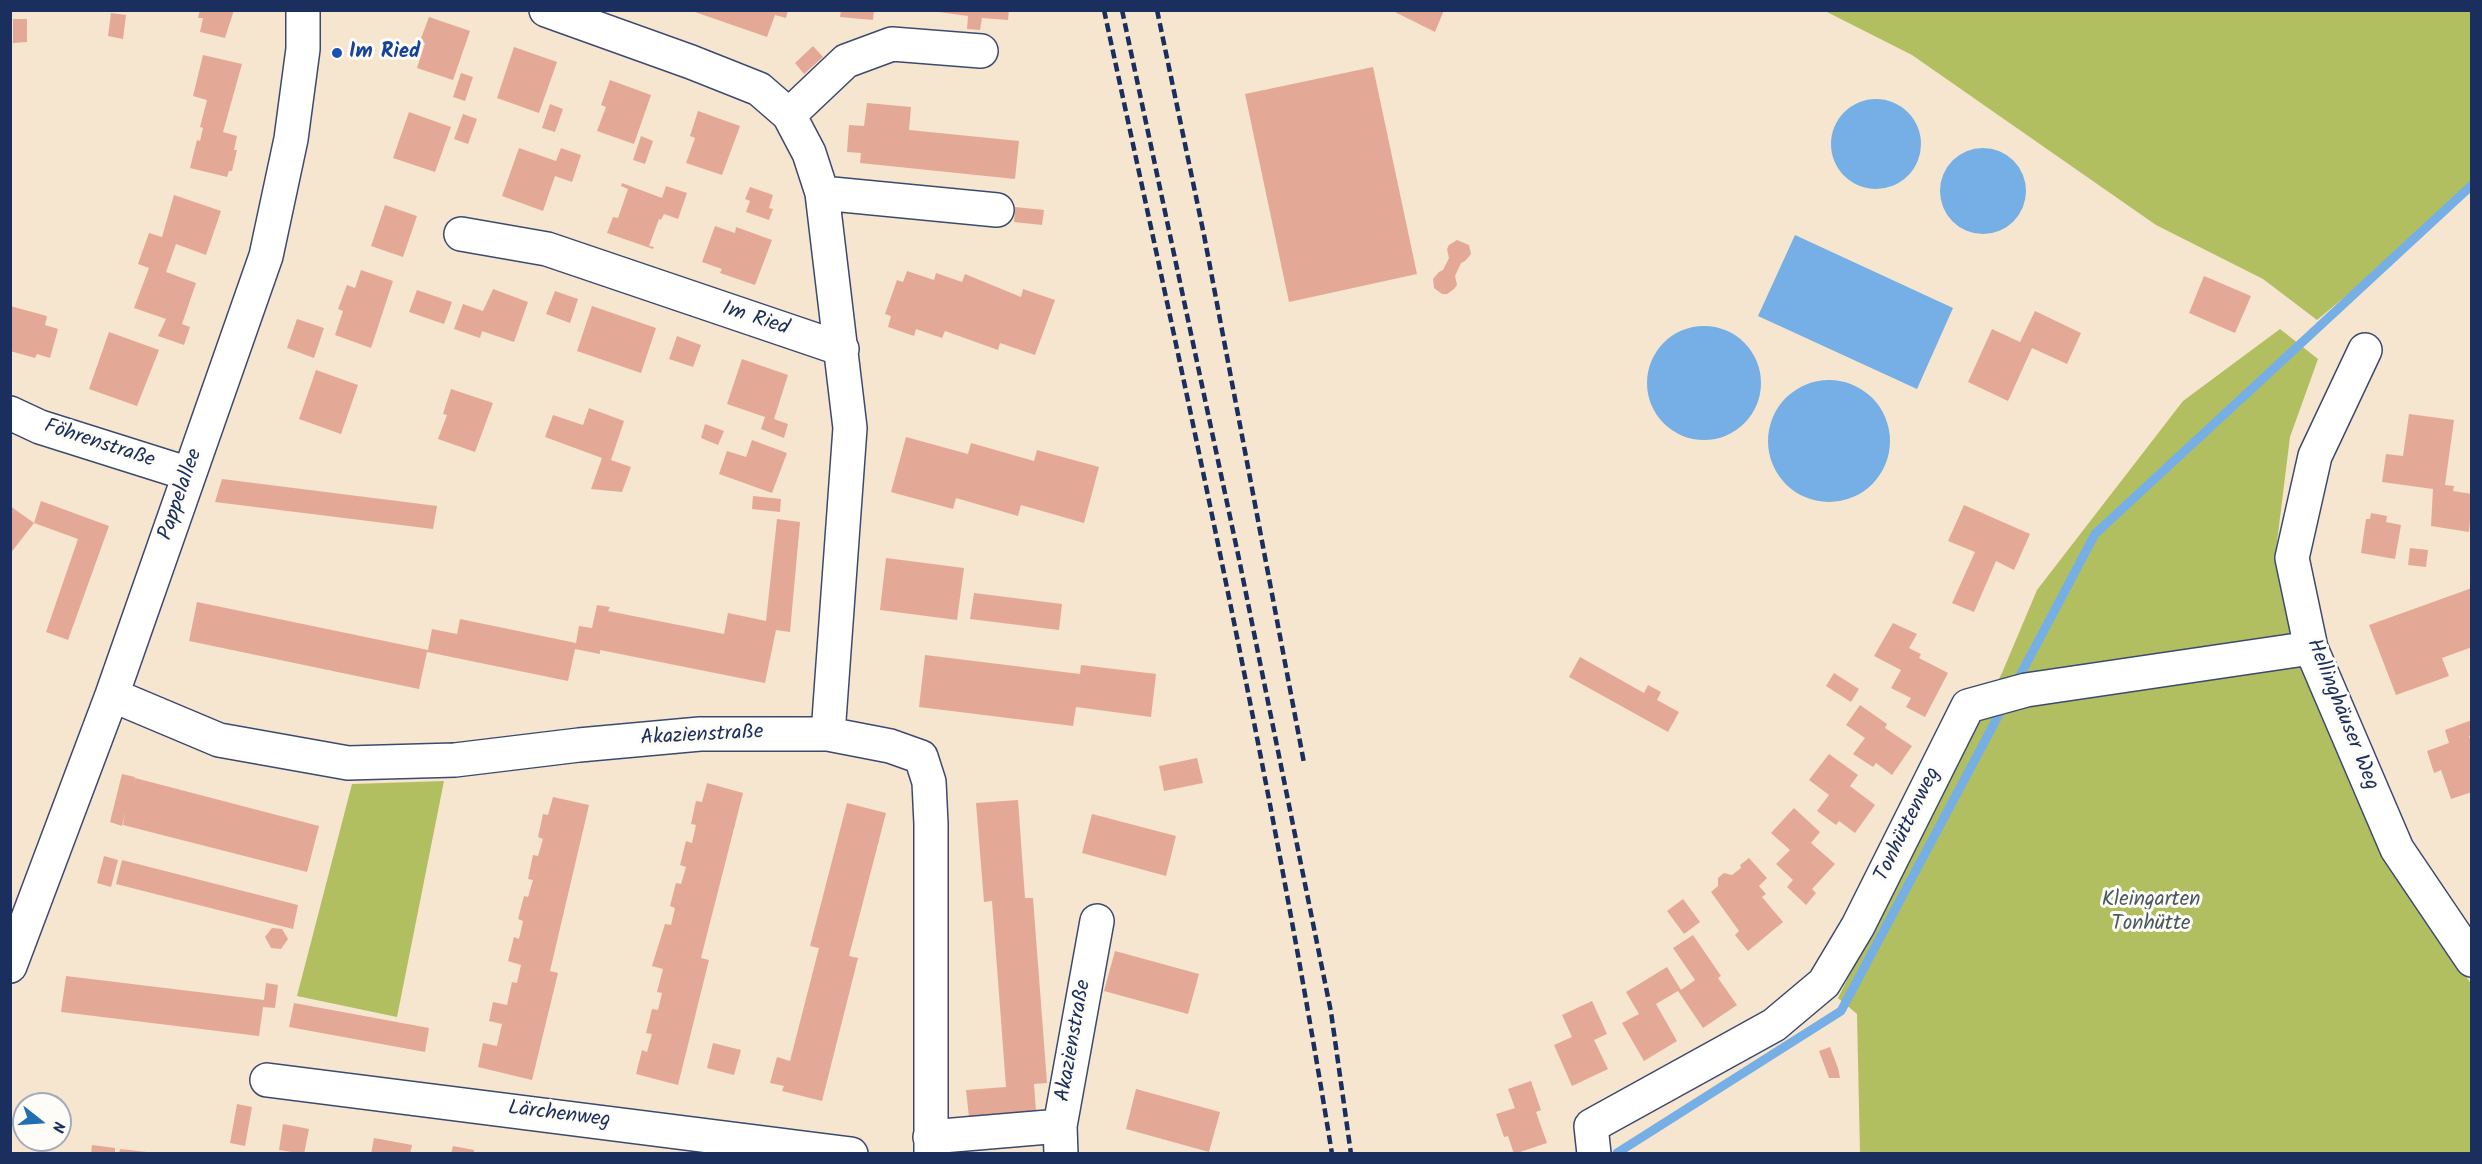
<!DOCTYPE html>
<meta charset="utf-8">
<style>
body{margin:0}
#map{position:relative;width:2482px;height:1164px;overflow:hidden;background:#f6e5cf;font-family:Kalam,sans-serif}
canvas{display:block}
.frame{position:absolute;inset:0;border:12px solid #1b2f5e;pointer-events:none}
.north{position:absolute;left:12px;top:1092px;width:60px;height:60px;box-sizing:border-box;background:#fdfcf7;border:2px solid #a3aaba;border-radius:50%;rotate:107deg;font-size:16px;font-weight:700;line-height:24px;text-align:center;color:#1b2f5e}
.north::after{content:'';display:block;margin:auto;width:21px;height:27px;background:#1f6fb2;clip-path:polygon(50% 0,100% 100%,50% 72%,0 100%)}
</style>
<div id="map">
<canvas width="2482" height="1164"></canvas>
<div class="frame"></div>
<div class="north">N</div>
</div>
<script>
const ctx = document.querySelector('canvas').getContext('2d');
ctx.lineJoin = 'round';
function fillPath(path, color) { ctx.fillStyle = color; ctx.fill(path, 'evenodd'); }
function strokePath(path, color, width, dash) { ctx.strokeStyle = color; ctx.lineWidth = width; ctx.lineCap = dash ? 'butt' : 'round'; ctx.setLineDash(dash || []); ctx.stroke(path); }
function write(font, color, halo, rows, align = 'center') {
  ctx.font = font + ' Kalam,sans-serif'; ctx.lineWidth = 6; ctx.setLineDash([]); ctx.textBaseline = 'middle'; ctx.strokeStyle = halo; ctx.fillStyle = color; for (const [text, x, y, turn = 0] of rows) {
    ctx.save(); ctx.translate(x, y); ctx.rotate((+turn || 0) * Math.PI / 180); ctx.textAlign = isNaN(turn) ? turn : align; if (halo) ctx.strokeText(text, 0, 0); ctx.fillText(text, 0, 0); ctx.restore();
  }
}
fillPath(new Path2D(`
 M1825,11H2471V192L2317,320L2263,279L2156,225L1912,55Z
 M2280,329L2318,359L2290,437L2275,558L2304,670L2387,853L2471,984V1153H1860L1857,1014L1838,998L2002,673L2037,590L2183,401Z
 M444,781L397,1017L297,996L352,784Z`), '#b2bf61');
fillPath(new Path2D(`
 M1831 144a45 45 0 1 1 90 0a45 45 0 1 1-90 0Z
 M1940 191a43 43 0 1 1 86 0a43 43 0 1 1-86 0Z
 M1795,235L1953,308L1917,389L1758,316Z
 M1647 383a57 57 0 1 1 114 0a57 57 0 1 1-114 0Z
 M1768 441a61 61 0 1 1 122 0a61 61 0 1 1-122 0Z`), '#75afe6');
strokePath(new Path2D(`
 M2015,685L2095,534L2472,185
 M1617,1153L1841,1011L2004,705`), '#75afe6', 9);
fillPath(new Path2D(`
 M200,10H234L225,38L200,32L203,18H198Z
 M788,10L786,18L775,15L767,37L692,11Z
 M841,10H874L873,20L840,17Z
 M924,10H1009L1008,20L982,18L980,30L967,29L968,16Z
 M1391,10H1444L1435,32Z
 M111,13L126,15L123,39L108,36Z
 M429,17L470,31L453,80L417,68L425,43L420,41Z
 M13,19H27V42L13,43Z
 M813,46L823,57L804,74L795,63Z
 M514,47L557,62L539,113L497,98Z
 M203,55L242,64L223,132L237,136L234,150H237L232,171H229L227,177L190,168L197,140L200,141L203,128L200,127L207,100L193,96Z
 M1373,67L1417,274L1289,302L1245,94Z
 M461,73L473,77L465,101L453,97Z
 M610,80L651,95L634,144L597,131L606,107L601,105Z
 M867,103L911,107L909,130L1019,141L1015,179L860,163L861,153L847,152L849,125L864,126Z
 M550,104L563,109L555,132L542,128Z
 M698,111L740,126L722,175L686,163L695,138L690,136Z
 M409,112L451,127L435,172L393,158Z
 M463,114L477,119L468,144L454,139Z
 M641,136L653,141L645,164L633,160Z
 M519,148L556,161L561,148L581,155L572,182L555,176L543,211L502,196Z
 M622,183L662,198L666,186L687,193L678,219L664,214L661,220L659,219L649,246L654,247L653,249L607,233L613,217L618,218L628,189L621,186Z
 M750,187L773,195L769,208L773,209L769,220L746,212L750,201L745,199Z
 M174,195L221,211L206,255L176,244L166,272L196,283L182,324L190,327L184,345L158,336L166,319L134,308L149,268L138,264L149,233L162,237Z
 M385,205L417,216L403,257L371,246Z
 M1015,207L1044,210L1042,225L1014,222Z
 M715,226L735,233L736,227L772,240L755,285L720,273L722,269L702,262Z
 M1457,240L1469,245L1471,254L1465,261L1461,263L1455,276L1457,285L1454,289L1447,294H1442L1434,288L1433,279L1439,272L1443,270L1449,258L1447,249L1449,245Z
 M361,270L393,281L371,348L335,335L343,311L338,309L347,285L355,288Z
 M907,271L934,280L936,273L962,282L965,274L1021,297L1023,289L1055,300L1035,355L1000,343L998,350L945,331L942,338L916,329L914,336L888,327L891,316L885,314L897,280L903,282Z
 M2204,276L2251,296L2235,333L2189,313Z
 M493,289L528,302L514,342L482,331L480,338L454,329L463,304L483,311Z
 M417,290L452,302L444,324L409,312Z
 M555,291L578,299L570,323L546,314Z
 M10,306L47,316L45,325L58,329L50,358L37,354L35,358L10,351Z
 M592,306L656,328L641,373L577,351Z
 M2035,311L2081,333L2067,364L2032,348L2008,401L1968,382L1992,329L2020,342Z
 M297,319L324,328L314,358L287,348Z
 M109,332L159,350L137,406L89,389Z
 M677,336L701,345L693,367L669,359Z
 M742,359L788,375L774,419L788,424L784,438L761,429L765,417L727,404Z
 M316,370L358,385L341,434L299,419Z
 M451,389L493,403L475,452L438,439L447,415L443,414Z
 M589,408L624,421L611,460L631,467L622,492L591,489L602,458L545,437L553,415L583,425Z
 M2409,414L2454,420L2445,485L2454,486L2453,491L2472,494L2469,532L2431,526L2433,489L2382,482L2386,454L2403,456Z
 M705,424L724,431L718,445L701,438Z
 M906,437L968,454L971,443L1034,461L1037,450L1099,467L1084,523L1021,505L1018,516L956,498L953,509L891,492Z
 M752,440L787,453L772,493L719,474L727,451L746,457Z
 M222,479L437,506L433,529L215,502Z
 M753,496L781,499L780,512L752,509Z
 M41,501L109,526L68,640L46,632L78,539L34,523Z
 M1964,505L2030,534L2014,570L1996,561L1974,612L1952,603L1975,552L1948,541Z
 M10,506L34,523L10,554Z
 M2371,513L2387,516L2386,522L2401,525L2395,559L2361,553L2366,519H2370Z
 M777,519L800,522L790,632L776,630L765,683L600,650V654L575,649L568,681L427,652L419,689L189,641L197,602L428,650L432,629L457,634L460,619L576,643L579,626L592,628L597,605L610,607L608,611L724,634L728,613L766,621Z
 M2410,548L2428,550L2426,567L2408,565Z
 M886,558L964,568L957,620L880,610Z
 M2472,588V647L2442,658L2449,676L2396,695L2369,625Z
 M974,593L1062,604L1059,630L970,619Z
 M1893,623L1917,634L1909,648L1921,654L1919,658L1948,673L1925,717L1906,707L1911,698L1891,688L1901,670L1874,656Z
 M925,655L1080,674L1081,665L1156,674L1151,717L1076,707L1073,726L919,707Z
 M1580,657L1644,693L1648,685L1661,692L1657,700L1679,712L1668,732L1569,677Z
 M1834,673L1859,689L1851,702L1826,686Z
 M1860,705L1887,724L1885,728L1912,746L1892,775L1876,763L1873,767L1853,754L1865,738L1846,725Z
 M2472,720V736H2469L2472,744V792L2451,799L2441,770L2434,773L2427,751L2449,743L2445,730Z
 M1829,754L1858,775L1850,786L1875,805L1855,833L1839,821L1836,825L1817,811L1829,795L1809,780Z
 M1197,758L1203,783L1164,791L1159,766Z
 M122,774L135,777L133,784L135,778L319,826L307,872L123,825L125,813L122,826L110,822Z
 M707,783L743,793L701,958L709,960L678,1085L636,1074L642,1050L647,1052L652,1034L646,1033L652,1009L658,1010L662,993L657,992L663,969L652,966L665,924L671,925L675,908L670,906L676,883L681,884L686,867L680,865L686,841L692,843L696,825L691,824L696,801L702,802Z
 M553,797L589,805L550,971L558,973L532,1080L478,1067L483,1043L497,1046L502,1024L489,1021L493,1002L507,1005L512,982L517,983L521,965L508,961L514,937L519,939L523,921L518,919L524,896L528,897L533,880L528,879L533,855L538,856L543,839L538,837L543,814L548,815Z
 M1018,800L1025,898H1033L1047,1083L1034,1084L1036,1111L969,1117L966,1090L1006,1087L992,901L984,902L976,803Z
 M847,803L886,813L849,956L858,958L822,1101L782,1091L784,1086L770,1083L777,1057L790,1061L819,948L810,946Z
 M1794,808L1820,832L1811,843L1835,864L1812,889L1816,893L1806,905L1787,887L1793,880L1776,864L1790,850L1771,833Z
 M1092,814L1176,836L1166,876L1082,853Z
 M104,856L118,860L111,887L97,883Z
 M1749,858L1767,878L1759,886L1766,894L1762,897L1783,922L1748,951L1735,935L1739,931L1711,892L1718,886V878L1724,873L1732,875L1741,868L1740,865Z
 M122,860L298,905L293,929L116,884Z
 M1683,899L1700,922L1684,934L1667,911Z
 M272,928L282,929L288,939L281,949L271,948L265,937Z
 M1693,935L1721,976L1718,978L1737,1005L1703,1028L1678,991L1656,1004L1677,1041L1644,1061L1622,1023L1639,1014L1626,992L1667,967L1681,990L1695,980L1673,948Z
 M1115,951L1199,974L1188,1014L1104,991Z
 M66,976L264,1000L266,983L278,985L275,1008L263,1007L259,1036L61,1012Z
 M1592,1001L1607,1034L1594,1040L1608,1069L1572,1086L1554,1045L1572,1037L1562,1015Z
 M294,1003L429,1028L425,1052L289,1027Z
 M713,1043L741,1050L734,1075L707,1068Z
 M1830,1047L1838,1068L1840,1078H1829L1819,1051Z
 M1531,1081L1541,1110L1536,1112L1547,1143L1514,1154L1508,1136L1504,1137L1496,1114L1515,1108L1508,1089Z
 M1136,1089L1220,1112L1209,1152L1126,1129Z
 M237,1104L252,1107L245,1146L230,1143Z
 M283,1124L309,1129L304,1154L279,1150Z
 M374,1138L412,1145L410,1154H371Z
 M92,1145L115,1148V1154H91Z
 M453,1146L474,1150V1154H451Z
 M120,1149L147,1152V1154H119Z`), '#e4a996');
const minor = new Path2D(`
 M546,10L691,62L759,89L789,115L809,153L822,193L850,428L828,734
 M789,115L846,61L892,44L981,51
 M822,193L997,210
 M461,234L547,249L842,349
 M2365,350L2315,456L2292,558L2311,648L2397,849L2472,960
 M10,413L40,427L189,474
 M112,695L219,740L348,763L455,760L579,745L700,734H828L890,746L921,757L929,782L931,824V1154
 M10,966L112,695L266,256L291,139L303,49V10
 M267,1080L851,1154
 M930,1137L1060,1126
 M1061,1154L1060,1126L1097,921
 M1594,1154L1591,1126L1774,1025L1824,983L1858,926L1968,706L2026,690L2311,648`);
strokePath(minor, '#3c4a6f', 36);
strokePath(minor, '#fff', 33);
strokePath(new Path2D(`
 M1104,10C1186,390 1270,770 1332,1154
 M1122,10L1239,559L1331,1012L1351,1154
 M1157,10L1204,235L1304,763`), '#1b2f5e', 4.5, [9, 4.5]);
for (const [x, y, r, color] of [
 [337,53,6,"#1a4fb4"]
]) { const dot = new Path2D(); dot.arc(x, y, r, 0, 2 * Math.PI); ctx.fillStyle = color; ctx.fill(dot); strokePath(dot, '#fdfcf7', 2); }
write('bold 21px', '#164399', '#fdfcf7', [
 ["Im Ried",349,53]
], 'left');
write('21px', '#1b2f5e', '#fdfcf7', [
 ["Im Ried",755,320,18],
 ["Föhrenstraße",99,445,18],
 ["Pappelallee",182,495,-71],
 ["Hellinghäuser Weg",2341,715,68],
 ["Akazienstraße",702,737,-3],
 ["Tonhüttenweg",1909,825,-64],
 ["Akazienstraße",1075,1041,-80],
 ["Lärchenweg",559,1116,7]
]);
write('21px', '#485a5f', '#fdfcf7', [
 ["Kleingarten",2151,901],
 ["Tonhütte",2151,925]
]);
</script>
